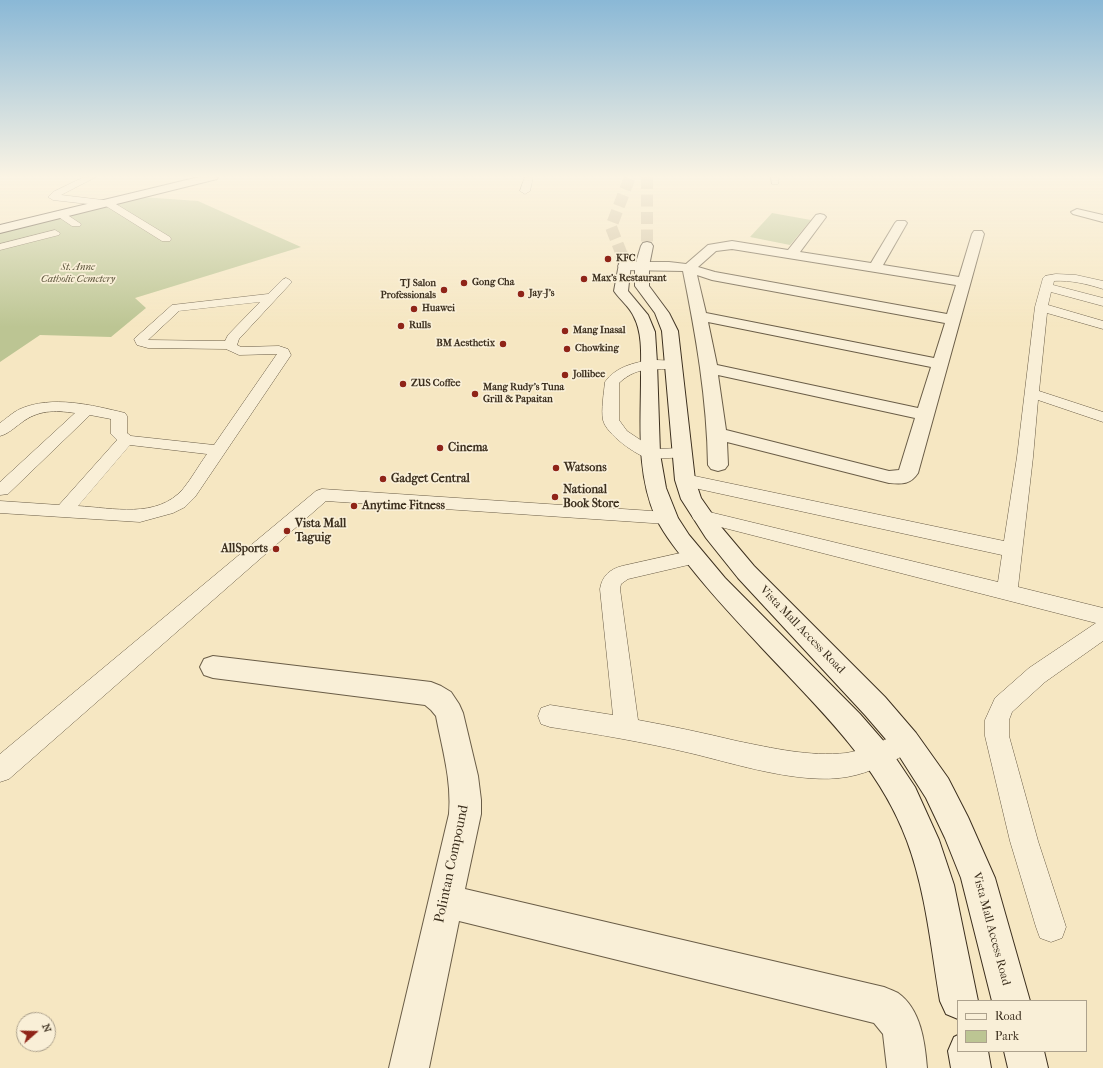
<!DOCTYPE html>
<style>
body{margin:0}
#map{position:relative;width:1103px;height:1068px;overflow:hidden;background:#f6e7c2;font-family:"IM FELL French Canon",serif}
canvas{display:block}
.legend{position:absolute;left:957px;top:1000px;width:130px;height:52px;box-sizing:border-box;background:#f9efd7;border:1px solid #ada28d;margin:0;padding:5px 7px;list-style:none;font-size:12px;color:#3c2f1e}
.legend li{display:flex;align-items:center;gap:8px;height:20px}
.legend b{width:20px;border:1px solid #ada28d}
.north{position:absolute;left:16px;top:1012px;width:40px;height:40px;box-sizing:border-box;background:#f9efd7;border:1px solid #ada28d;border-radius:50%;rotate:70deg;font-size:11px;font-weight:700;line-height:16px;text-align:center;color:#3c2f1e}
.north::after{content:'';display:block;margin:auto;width:14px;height:18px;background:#8f2418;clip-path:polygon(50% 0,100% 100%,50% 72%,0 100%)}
</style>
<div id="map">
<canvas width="1103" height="1068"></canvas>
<ul class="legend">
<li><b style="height:5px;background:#f9efd7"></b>Road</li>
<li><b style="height:11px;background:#bcc593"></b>Park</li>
</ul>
<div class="north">N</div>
</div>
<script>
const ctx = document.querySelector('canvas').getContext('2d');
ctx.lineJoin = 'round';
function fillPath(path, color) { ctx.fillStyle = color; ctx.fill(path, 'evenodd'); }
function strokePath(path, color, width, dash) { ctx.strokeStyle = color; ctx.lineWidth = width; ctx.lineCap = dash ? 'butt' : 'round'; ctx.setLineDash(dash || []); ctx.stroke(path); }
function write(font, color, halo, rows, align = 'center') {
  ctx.font = font + ' "IM FELL French Canon",serif'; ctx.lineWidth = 3.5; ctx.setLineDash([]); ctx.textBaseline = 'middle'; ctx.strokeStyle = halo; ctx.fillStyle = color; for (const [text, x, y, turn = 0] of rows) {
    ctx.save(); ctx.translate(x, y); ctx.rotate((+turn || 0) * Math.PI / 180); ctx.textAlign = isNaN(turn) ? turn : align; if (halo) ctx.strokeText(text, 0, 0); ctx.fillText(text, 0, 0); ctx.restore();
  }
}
fillPath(new Path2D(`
 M142,197L198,201L301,247L135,298L146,308L111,337L40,335L0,362V231Z
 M772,213L811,220L790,245L750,237Z`), '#bcc593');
strokePath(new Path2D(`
 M647,177V246
 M622,255L611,227L630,177`), '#d1c2a1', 12, [12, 5.5]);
strokePath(new Path2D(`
 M621,254L625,264`), '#d1c2a1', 14, [14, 7]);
const lane = new Path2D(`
 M84,177H96L61,195L111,201L170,237L171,239L170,241H162L106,206L53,200L48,197L53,192Z
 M525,177H533L530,191L525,194L520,191Z
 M771,177H779L778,184H772Z
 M60,211L63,212L81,224L80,226H72L57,216L55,214L57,212Z
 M55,230L60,233L59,235L0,250V244Z
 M1056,274L1076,275L1103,281V289C1087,284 1071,280 1054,281L1053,285L1103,298V306L1051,292L1048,305L1103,321V329L1047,313L1039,391L1103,412V422L1038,400L1033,457L1018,587L1103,608V641L1045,682L1012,712L1009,720V736L1038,841L1066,927L1062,938L1051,942L1040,938L1036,927L1010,841L985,736V720L995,698L1029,668L1096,623L701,522L694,520L692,516L694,512L701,510L998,582L1002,555L685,486L679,484L676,480L679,476L685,474L1004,541L1017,457L1035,307L1043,278L1045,276Z
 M286,278L290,280L292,282L290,284L239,339L237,345L241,347L279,346L288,349L291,355L195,497L185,507L173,513L140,522L0,513V501L59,505L117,440L111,434V419L90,415L8,494L0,495V482L75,413C54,410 38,410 21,423C14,428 8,434 0,436V423C6,419 13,412 20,409C52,395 92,405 125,413L127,416V433L131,436L214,445L277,354L239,355L226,349L148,348L137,345L134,339L172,305L268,294L282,280ZM260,302L228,335L225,341L148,340L179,311ZM130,445L207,454C199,465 192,478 183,489C157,519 113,508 78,506Z
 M656,360L678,361L680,364L678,367C654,373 641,363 619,383V420L627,431L654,449L682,448L688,449L690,453L688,457L650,459C637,456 606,434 603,420C601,410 604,392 605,382C616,366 638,361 656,360Z
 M322,489L667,512L674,514L676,518L674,522L667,524L326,501L9,779L0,782V754L316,491Z
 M694,550L701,552L704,557L701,562L628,579L621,584L620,589L638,720C671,726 704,733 737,741C772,748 810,757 846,753C867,750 886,738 906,731L915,734L919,742L915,750C894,760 871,773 847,777C800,785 736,764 690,753C643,742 597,734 550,727L541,724L538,716L541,708L550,705L613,715L600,589C602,576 610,569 622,566Z`);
const street = new Path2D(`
 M1077,209L1103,215V222L1073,214L1071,212Z
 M820,214L824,215L826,217L800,252L871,263L895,223L897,221H905L907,223L883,265L959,277L972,234L974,231H982L984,234L918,473C910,485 902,484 889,483L727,442L728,465L725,469L718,471L711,469L708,465C707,399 696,336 683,271L625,270L620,269L618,266L620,263L625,262H669L686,264L708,245L732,241L788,250L816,215ZM732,249L956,285L947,314L715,272L698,267L716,251ZM697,275L712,280L945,323L934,358L706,313ZM708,322L931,367L918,408L717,365ZM718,375L915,418L899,470L889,471L726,430Z
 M213,656L431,682L441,686L451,692L459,704L463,713L478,776L481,800V814L465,889L884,987C889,989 894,991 898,993C921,1009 925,1043 927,1068H887L883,1034L874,1023L459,921L429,1068H389L449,814C452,781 442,748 436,716L431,710L425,705L213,678L204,675L200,667L204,659Z`);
const secondary = new Path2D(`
 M199,177H218L217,179L0,233V225Z
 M647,242L651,243L653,246L649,266V286L669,313L678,331L695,480L701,498L722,528L754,566L885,697L916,733L948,778L968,817L995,878L1030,1001H992L961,878L945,838L926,798L896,751L865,715L738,578L706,538L681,499L675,480L662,331L655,313L635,286V266L641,246L643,243Z
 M625,260L630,261L631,264L628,291L648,315L655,332L657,363L660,454L666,488L678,518L689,535L725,578L860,714L887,745L915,787L939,840L954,885L978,1001H958V1019L946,1014L940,1001C931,948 926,892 907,841C879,764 816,706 761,647C737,621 713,596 691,568C678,552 665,536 656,518C636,473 641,424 641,377C641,358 643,334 634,317C630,307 620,300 614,291L619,264L620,261Z
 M958,1035V1051H988L991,1068H951L948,1051L954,1037Z
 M1004,1051H1044L1048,1068H1008Z`);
strokePath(lane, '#6a5d47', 1);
strokePath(street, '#6a5d47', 2);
strokePath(secondary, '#3c2f1e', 2);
fillPath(lane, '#f9efd7');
fillPath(street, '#f9efd7');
fillPath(secondary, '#f9efd7');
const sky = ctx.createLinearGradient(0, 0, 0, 327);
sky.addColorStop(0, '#8ab8d6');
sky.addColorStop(0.54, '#fbf4e4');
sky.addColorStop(1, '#fbf4e400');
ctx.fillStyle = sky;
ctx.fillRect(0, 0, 1103, 327);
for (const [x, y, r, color] of [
 [608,259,4,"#8f2418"],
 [584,279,4,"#8f2418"],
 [464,283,4,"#8f2418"],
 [444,290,4,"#8f2418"],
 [521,294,4,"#8f2418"],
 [414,309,4,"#8f2418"],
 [401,326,4,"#8f2418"],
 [565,331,4,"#8f2418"],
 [503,344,4,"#8f2418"],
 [567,349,4,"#8f2418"],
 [565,375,4,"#8f2418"],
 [403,384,4,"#8f2418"],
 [475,394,4,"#8f2418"],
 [440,448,4,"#8f2418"],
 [556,468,4,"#8f2418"],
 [383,479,4,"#8f2418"],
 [555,497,4,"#8f2418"],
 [354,506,4,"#8f2418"],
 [287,531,4,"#8f2418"],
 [276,549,4,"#8f2418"]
]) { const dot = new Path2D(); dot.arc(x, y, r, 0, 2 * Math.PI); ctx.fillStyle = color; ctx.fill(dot); strokePath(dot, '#f9efd7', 1.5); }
write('bold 10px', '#3c2f1e', '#f9efd7', [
 ["KFC",616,259],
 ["Max's Restaurant",592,279],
 ["Gong Cha",472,283],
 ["TJ Salon",436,284,"right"],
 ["Professionals",436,296,"right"],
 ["Jay-J's",529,294],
 ["Huawei",422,309],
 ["Rulls",409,326],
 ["Mang Inasal",573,331],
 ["BM Aesthetix",495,344,"right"],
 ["Chowking",575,349],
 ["Jollibee",573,375],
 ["ZUS Coffee",411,384],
 ["Mang Rudy's Tuna",483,388],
 ["Grill & Papaitan",483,400]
], 'left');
write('italic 10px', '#5c543b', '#f9efd7', [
 ["St. Anne",78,268],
 ["Catholic Cemetery",78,280]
]);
write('bold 12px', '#3c2f1e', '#f9efd7', [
 ["Cinema",448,448],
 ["Watsons",564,468],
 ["Gadget Central",391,479],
 ["National",563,490],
 ["Book Store",563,504],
 ["Anytime Fitness",362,506],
 ["Vista Mall",295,524],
 ["Taguig",295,538],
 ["AllSports",268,549,"right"]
], 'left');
write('12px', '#3c2f1e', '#f9efd7', [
 ["Vista Mall Access Road",802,630,46],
 ["Vista Mall Access Road",991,929,75]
]);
write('14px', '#3c2f1e', '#f9efd7', [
 ["Polintan Compound",452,864,-78]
]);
</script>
